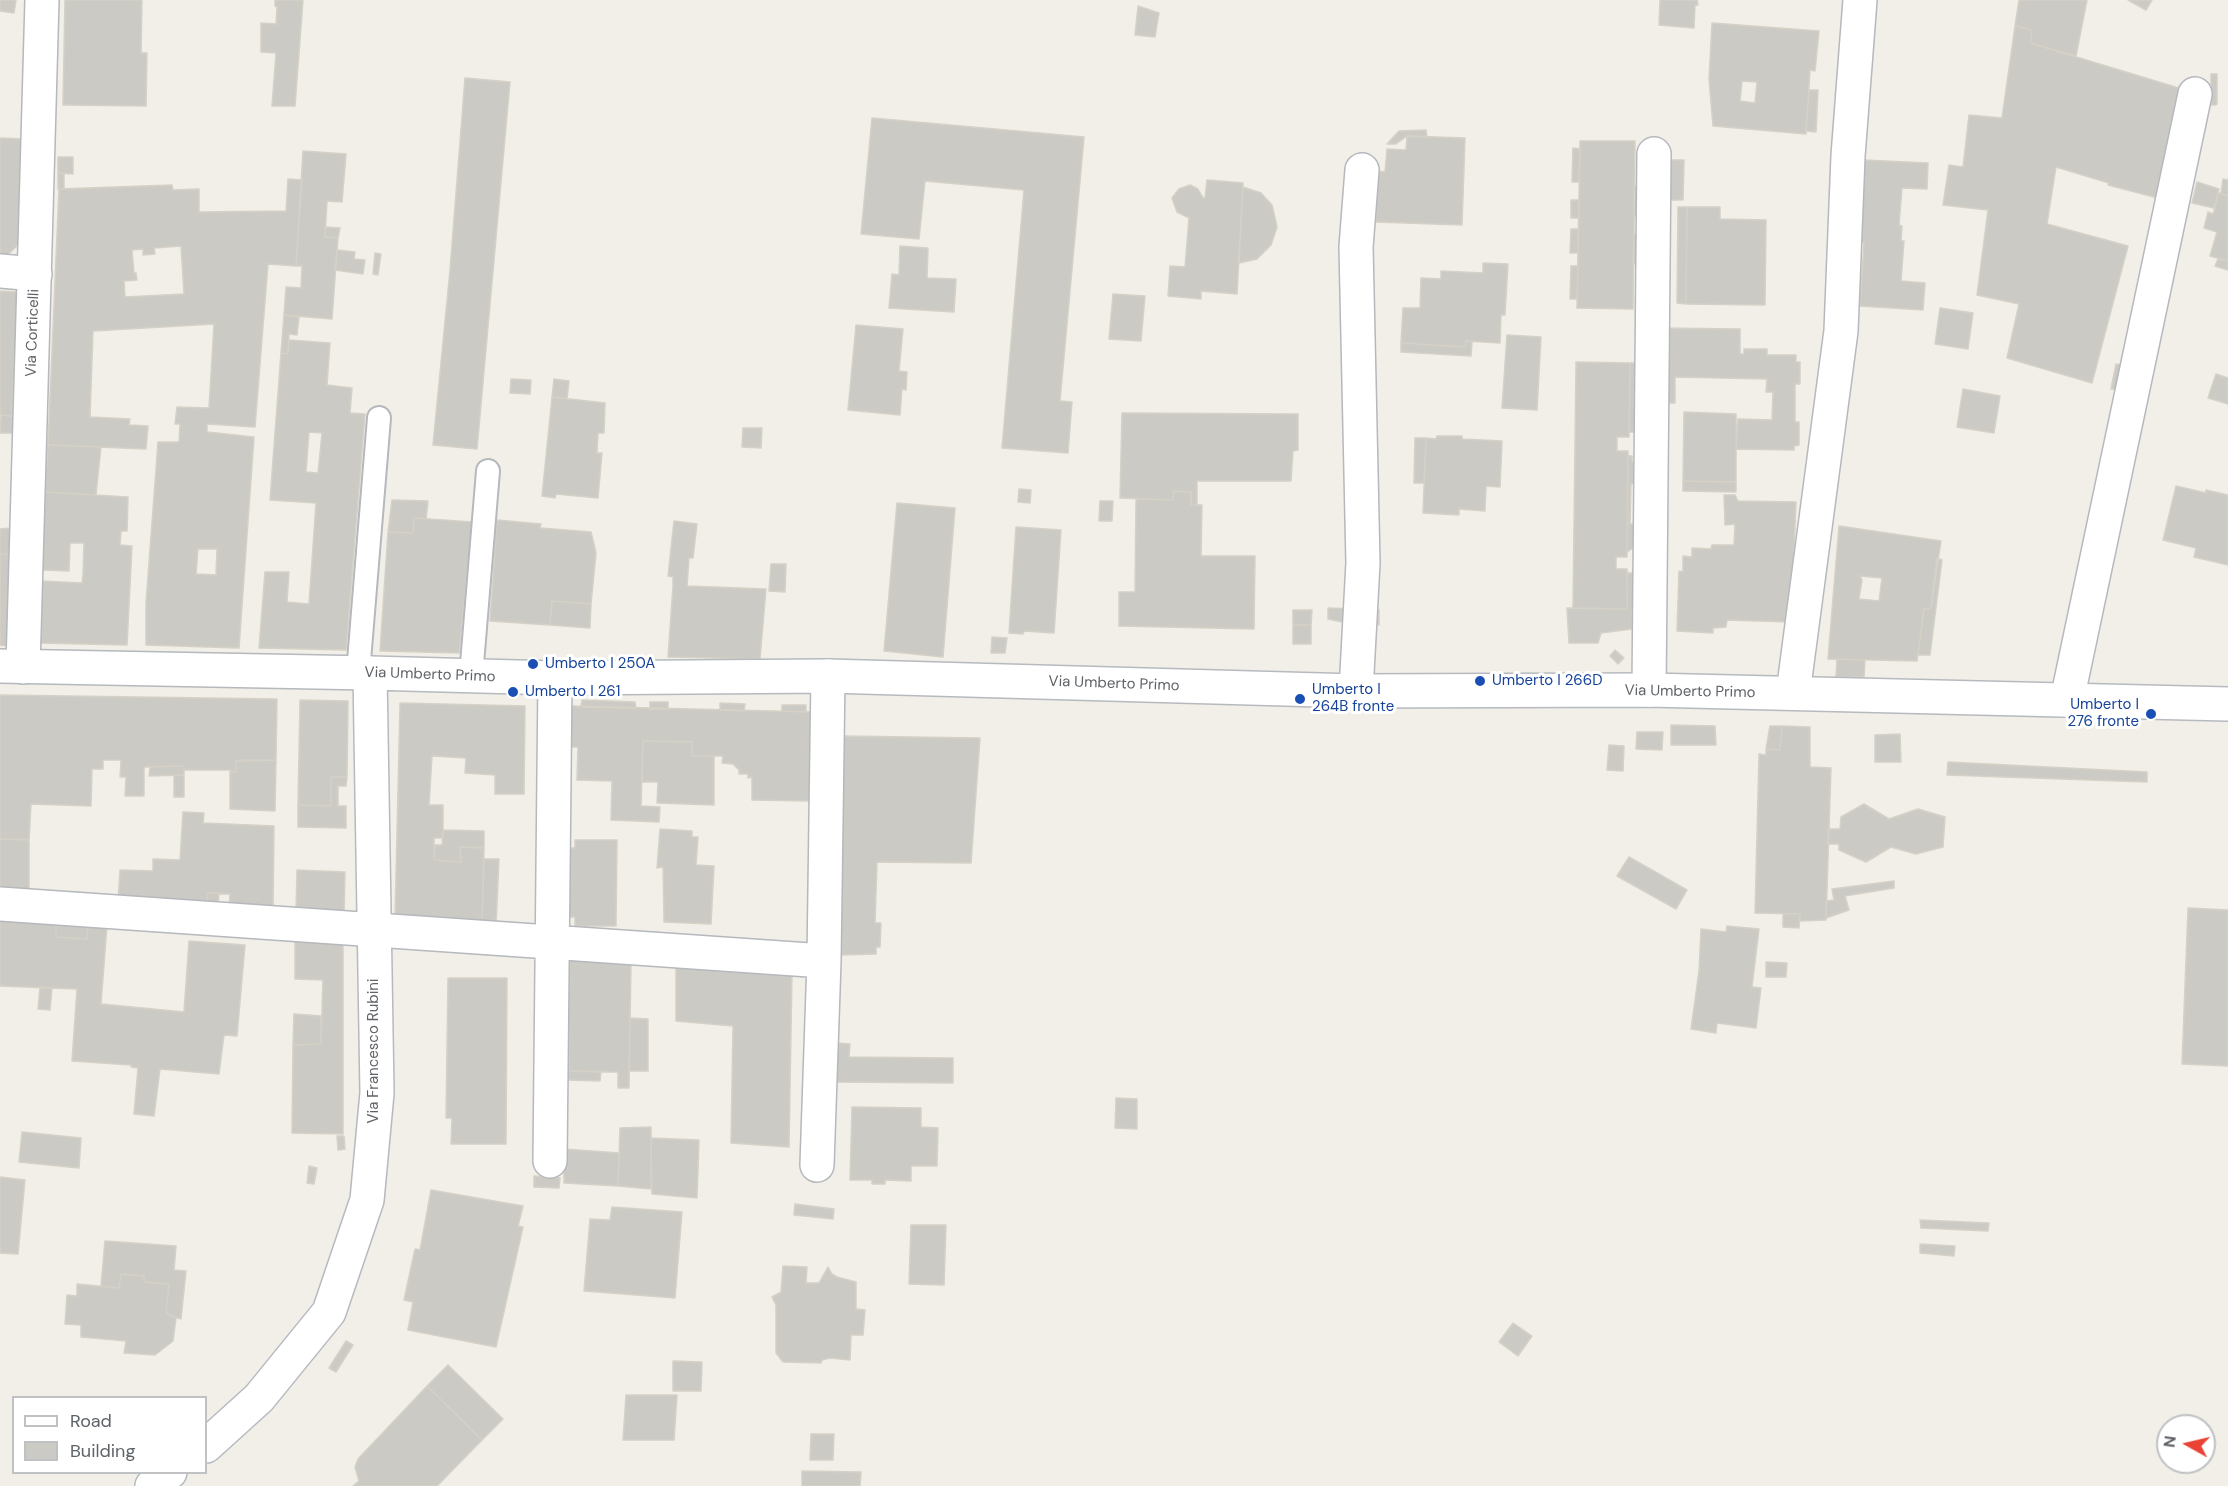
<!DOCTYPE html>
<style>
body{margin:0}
#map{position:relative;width:2228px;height:1486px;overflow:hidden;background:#f1efe8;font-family:"DM Sans",sans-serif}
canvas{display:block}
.legend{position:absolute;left:12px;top:1396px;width:195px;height:78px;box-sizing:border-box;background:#fff;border:2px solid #bfc1c3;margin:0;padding:8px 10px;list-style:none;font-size:18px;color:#5f6368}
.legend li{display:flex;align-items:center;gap:12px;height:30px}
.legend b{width:30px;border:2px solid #bfc1c3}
.north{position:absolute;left:2156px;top:1414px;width:60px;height:60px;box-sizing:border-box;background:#fff;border:2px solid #bfc1c3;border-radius:50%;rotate:278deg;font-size:16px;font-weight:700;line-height:24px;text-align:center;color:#5f6368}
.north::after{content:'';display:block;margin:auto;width:21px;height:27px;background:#ea4335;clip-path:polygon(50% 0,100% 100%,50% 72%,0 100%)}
</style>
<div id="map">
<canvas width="2228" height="1486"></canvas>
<ul class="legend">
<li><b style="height:8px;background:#fff"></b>Road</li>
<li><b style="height:16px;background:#cccac5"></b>Building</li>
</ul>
<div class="north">N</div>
</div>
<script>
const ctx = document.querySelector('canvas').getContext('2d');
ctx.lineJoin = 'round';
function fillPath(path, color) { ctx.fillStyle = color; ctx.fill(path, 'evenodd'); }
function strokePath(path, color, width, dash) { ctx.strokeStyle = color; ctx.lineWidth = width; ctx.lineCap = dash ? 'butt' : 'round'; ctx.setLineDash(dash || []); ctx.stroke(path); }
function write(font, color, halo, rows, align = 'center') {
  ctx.font = font + ' "DM Sans",sans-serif'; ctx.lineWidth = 6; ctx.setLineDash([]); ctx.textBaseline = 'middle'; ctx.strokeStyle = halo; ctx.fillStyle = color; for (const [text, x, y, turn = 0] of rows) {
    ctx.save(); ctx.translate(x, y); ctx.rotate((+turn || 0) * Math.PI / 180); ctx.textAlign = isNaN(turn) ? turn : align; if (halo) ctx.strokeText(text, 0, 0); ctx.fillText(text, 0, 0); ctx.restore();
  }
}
const building = new Path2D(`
 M0,0H16L14,13L0,11Z
 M65,0H142L141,53H147L146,106L63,105Z
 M275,0H303L295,106H272L276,53L261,52V23L276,24L277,7L275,6Z
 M1660,0H1697L1698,5H1695L1694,28L1659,25Z
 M2019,0H2087L2076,56L2030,43L2032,30L2015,26Z
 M2128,0H2152L2146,10Z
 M1138,6L1159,13L1155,37L1135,35Z
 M1712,23L1819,31L1815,71L1810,70L1806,134L1713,126L1709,79ZM1742,81L1757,82L1755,103L1740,101Z
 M2015,26L2032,30L2030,43L2182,89L2158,198L2108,185L2109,183L2056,167L2047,224L2128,246L2092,383L2007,358L2019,304L1977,295L1988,210L1943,205L1949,165L1963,167L1969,115L2002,118Z
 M2211,74H2217V104L2215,105H2211Z
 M465,78L510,82L477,449L433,445L450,270Z
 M1809,90H1818L1816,132L1806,131Z
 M872,118L1084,137L1060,401L1072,402L1068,453L1002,448L1024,190L925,181L919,239L861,234Z
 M1426,130L1427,137L1407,136L1396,144H1387L1399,131Z
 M1407,136L1465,138L1462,225L1376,222L1378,171L1385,172L1387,149L1406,150Z
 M0,138L23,139L18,245L2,260H0Z
 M1580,141H1635L1633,309L1577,308Z
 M1573,148L1580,149L1579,182H1572Z
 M303,151L346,154L342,202L327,201L325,237L338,238L332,319L284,315L286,287L301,288L302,266H296Z
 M58,157H73V174L58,173Z
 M1660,160H1684L1683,200H1667Z
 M1864,160L1928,163L1927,189L1902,188L1899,225L1902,226L1901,241H1904L1901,281L1925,283L1923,310L1860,306L1864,242L1857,241Z
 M58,173L64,174V189H58Z
 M288,179L302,180L296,266L268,264L255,427L207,424V432L254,437L239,648L146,645V603L158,442H179L180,424H175L177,407L209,408L214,324L93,331L90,417L130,419L129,425L148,426L146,449L48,445L59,189L172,185L173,190L199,189V212L286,211ZM181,246L184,294L125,297L124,281L137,280L136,273H134L132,250L143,249V255L155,254L154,248ZM198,549H217L216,575L196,574Z
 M2223,179L2228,180V196L2221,193Z
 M1207,180L1243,183L1237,294L1201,291V299L1168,296L1170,266L1185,267L1189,218L1177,212L1172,198L1179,189L1190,185L1198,189L1203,198H1205Z
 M2197,182L2219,189L2214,208L2192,203Z
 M1634,186H1641V216H1634Z
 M1243,187L1261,193L1272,205L1277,227L1271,245L1257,259L1239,263Z
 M2219,193L2228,196V261L2210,256L2217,232L2204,228L2208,212L2213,214Z
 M1571,200H1579V218H1571Z
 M1678,207H1687L1686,304L1677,303Z
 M1687,207H1720V219L1766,220L1765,305L1686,304Z
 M325,227L340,228L338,238L325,237Z
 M1571,229H1578V253H1570Z
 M1634,234H1641L1640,264H1633Z
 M900,246L928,248L927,278L956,279L954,312L889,308L892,274L899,275Z
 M337,250L355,252L354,259L365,260L363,274L335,270Z
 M375,253L381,254L378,275L373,274Z
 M2218,259L2228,261V270L2215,266Z
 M1483,263L1508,264L1505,315H1501L1500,343L1466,341L1465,347L1401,343L1403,308H1420L1421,278L1441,279V271L1483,273Z
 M1571,266H1578L1577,299H1570Z
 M0,291L17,292L12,416L0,415Z
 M1113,294L1145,296L1141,341L1109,339Z
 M1940,308L1973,313L1968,349L1935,344Z
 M284,315L299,317L297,335L289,334L288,354L281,353Z
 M856,325L903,329L899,371L907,372L906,390L902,389L900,415L848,410Z
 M1659,328L1740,329V354H1744V349H1767V355H1796V362H1800V384H1795V422H1799V445L1794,446V450L1736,449L1738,419L1772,420L1773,392H1766L1767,379L1675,377V403H1659Z
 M1507,335L1541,337L1537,410L1502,408Z
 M289,340L330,343L327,385L352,388L350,413L365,414L346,650L259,648L265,572H289L287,602L309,604L316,503L270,500L281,353L288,354ZM309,432L322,433L318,473L306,472Z
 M1466,341L1472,342L1471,356L1401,352V343L1465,347Z
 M1576,362L1630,363L1629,437H1617V451H1628L1627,557H1616V569H1627V609L1573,608Z
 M1630,363H1636L1639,389H1634V407H1639L1635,432H1629Z
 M2116,364L2126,366L2120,390L2111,389Z
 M2216,374L2228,378V404L2208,398Z
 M511,379L531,380L530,394L510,393Z
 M554,379L569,381L567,399L552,397Z
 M1963,389L2000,396L1994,433L1957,427Z
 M552,397L605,403L604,433H598L597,453H602L598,498L556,494L555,498L542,496Z
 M1684,412L1736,414V482L1683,481Z
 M1122,413L1298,414V450L1293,451L1291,481H1197V505H1191V492L1174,491L1173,500L1120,498Z
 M1,415L17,417L16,433H0Z
 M743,428H762L761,448L742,447Z
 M1437,436H1462V439L1502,441L1500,487L1486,486L1485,511L1459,509V515L1423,513L1426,438L1436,439Z
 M1415,438H1426L1424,483H1414Z
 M48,445L101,447L96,495L45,492Z
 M1628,456H1632V462L1637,461L1638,483L1631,484L1630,524H1637L1636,546L1627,552Z
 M1683,481L1736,482V492L1683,491Z
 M2176,486L2206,493V490L2228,495V565L2194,557L2196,548L2163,540Z
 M1019,489L1031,490L1030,503L1018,502Z
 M1174,491L1191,492V505H1202L1201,556H1255L1254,629L1119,626V592H1135L1136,499L1173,500Z
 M45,492L128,497L127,531H121L120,545L132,546L127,645L38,643L41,581L82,583L83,575L84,543H70L69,571L42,570Z
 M1724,495H1735L1738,501L1796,502L1791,622L1727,620L1726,627L1713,628V633L1677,631L1679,571L1683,572V556L1692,557V548L1711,549L1712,545H1734L1735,524L1725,525Z
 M392,500L428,501L426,519L414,518L413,533L388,532Z
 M1100,501H1113L1112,521H1099Z
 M897,503L955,508L943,657L884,651Z
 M414,518L472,522L459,653L380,651L388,532L413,533Z
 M497,520L541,524L540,528L591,532L596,553L591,604L552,601L550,625L490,621Z
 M674,521L697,524L693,558H689L687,586L766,589L760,659L668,657L673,586V577L668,576Z
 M1839,526L1941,541L1931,608L1924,609L1917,661L1828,659ZM1860,576L1882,578L1879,601L1859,599L1862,580Z
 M1016,527L1061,530L1054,633L1024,631L1023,634L1009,633Z
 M12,528L11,554H0V529Z
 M0,554H11L7,646L0,645Z
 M1937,558L1942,560L1930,655H1918L1924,609L1931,608Z
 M771,564H786L785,592L769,591Z
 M1627,573H1633L1635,608H1632V629L1601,633L1598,643H1569L1567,608L1627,609Z
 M552,601L591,604L590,628L550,625Z
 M1328,608L1379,610V625L1360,620L1348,628L1342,622L1328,619Z
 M1293,610H1312L1311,625H1293Z
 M1293,625H1311V644H1293Z
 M992,637L1007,638L1005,653H991Z
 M1615,650L1624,658L1618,664L1610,656Z
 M1837,659L1865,660L1864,677H1836Z
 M0,695L277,699L276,760L236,761V772H230L231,770H184V766L144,767V796H125L126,777H120L121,760H103V769H92L91,806L31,804L29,840L0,839Z
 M300,700L348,701L347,777H331V806L298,805Z
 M582,700L635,702L636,708L581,707Z
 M650,702H668V709H650Z
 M400,703L525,706L524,794H495V775L465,773L466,758L432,756L429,805H443V838H434V860L461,862L460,847L484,848L482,924L395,919Z
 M720,703L745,704L744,711L720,710Z
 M782,705H806V712L782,711Z
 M570,706L812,712L809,801L752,800V777L748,778V774H739V770L733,764L722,763L723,756H692V742L643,741L641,806L660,807L659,822L611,820L612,781L577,780L578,747H569Z
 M1671,725L1715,726L1716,745H1671Z
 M1770,726H1782L1780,750L1766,749Z
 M1782,726L1810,727V767L1831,768L1826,920L1800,921V914L1755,913L1759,754L1766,755V749L1780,750Z
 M1637,732H1663L1662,750L1636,749Z
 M1900,734L1901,762H1875V735Z
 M843,736L980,738L971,863L877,862L875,923H881L880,947H876V954L839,955Z
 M643,741L692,742V756H714V805L657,803L658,782H642Z
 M1609,745L1624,746L1623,771L1607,770Z
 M243,760H276L275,811L230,809V772H236V761Z
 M1948,762L2147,772V782L1947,775Z
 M184,766V775L149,776L150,767Z
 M174,775H184V797H174Z
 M331,777H347L346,786H338V806H346V828L298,827V805L331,806Z
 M1864,804L1889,819L1918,809L1945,817L1943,847L1916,854L1891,847L1866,862L1839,850V844H1828V829H1840L1841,817Z
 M183,812L204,813L203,823L274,826L273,910L229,908L230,894L208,893L207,906L118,902L120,870L153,871V859L180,860Z
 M660,829L692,831V837H698L696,865L714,866L711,924L664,922L663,867L657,868Z
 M443,830L484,831V848L460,847L461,862L434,860L435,845H442Z
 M0,839L29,840V890L0,894Z
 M575,840H617L616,926H575V917H568V848H575Z
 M1629,857L1687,890L1676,909L1617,876Z
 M484,859H499L496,925L482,924Z
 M297,870L345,872L344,915L296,913Z
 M1894,881V888L1845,896L1849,910L1826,918V901L1834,900L1832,889Z
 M208,893H219L218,907L207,906Z
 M2188,908L2228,910V1066L2182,1064Z
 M1783,914H1800L1799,928L1783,927Z
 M0,918L56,922V937L87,939L88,924L107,925L101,1004L184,1012L189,941L245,945L237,1036L224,1035L219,1074L160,1069L154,1116L134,1114L138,1068L131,1067V1065L72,1061L77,989L0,986Z
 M56,922L88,924L87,939L56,937Z
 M1727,926L1759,929L1752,987L1761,988L1756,1028L1717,1023L1716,1033L1691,1029L1699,971L1701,929L1726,932Z
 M295,938L343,941V1134L292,1133L293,1045L321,1044L323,980L295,979Z
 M570,957L631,962L629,1088H618V1072L569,1071V1023H565V1006H569Z
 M1766,962L1787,963L1786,977H1766Z
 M676,965L792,972L789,1147L731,1143L733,1026L676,1021Z
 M448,978H507L506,1144H451L452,1118H446Z
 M40,987L52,988L50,1010L38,1009Z
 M294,1014L321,1016V1044L293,1045Z
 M630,1018L648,1019V1071H629Z
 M836,1043L850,1044L849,1057L953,1058V1083L835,1082Z
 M569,1071L601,1072L600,1081L567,1080Z
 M1116,1098L1137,1099V1129L1115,1128Z
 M852,1107L921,1108V1127L938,1128L937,1166H911V1181L885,1180V1184H872V1180H850Z
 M651,1127V1189L618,1186L620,1128Z
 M22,1132L81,1138L79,1168L19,1162Z
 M337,1136H344L345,1149L338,1150Z
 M651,1138L699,1140L697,1198L652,1194Z
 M564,1149L619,1153L618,1186L564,1183Z
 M309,1166L317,1168L314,1184L307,1183Z
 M534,1176L560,1178L559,1188L534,1187Z
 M0,1177L25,1180L18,1254L0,1253Z
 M431,1190L523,1206L518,1226L523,1227L496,1347L408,1330L413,1302L404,1300L415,1249L420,1250Z
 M795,1204L834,1209L833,1219L794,1215Z
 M612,1207L682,1212L675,1298L584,1291L590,1219L610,1220Z
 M1920,1220L1989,1223L1988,1231L1921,1228Z
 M911,1225H946L944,1285L909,1284Z
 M105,1241L176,1246L174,1270L186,1271L181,1319L169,1315L166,1312L169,1284L144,1282V1276L121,1274L119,1288L101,1286Z
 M1920,1244L1955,1246L1954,1256L1920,1253Z
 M783,1266L807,1267L806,1283H819L828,1267L832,1274L837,1277L856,1282V1309L865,1310L863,1335H851L850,1360L830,1358L822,1360L821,1363L783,1362L776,1353V1305L772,1297L781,1292Z
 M121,1274L144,1276V1282L169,1284L166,1312L169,1315L176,1318L173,1341L155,1355L124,1353L126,1341L81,1337V1325L65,1324L67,1295L77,1296V1284L119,1288Z
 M1513,1323L1532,1336L1518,1356L1499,1342Z
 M346,1341L353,1345L336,1372L329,1368Z
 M673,1361L702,1362L701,1391H673Z
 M448,1365L503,1419L482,1440L427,1386Z
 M427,1386L482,1440L437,1486H353L359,1481L355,1467L358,1459Z
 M626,1395H677L674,1440H623Z
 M811,1434H834L833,1460H810Z
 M802,1471L861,1472L860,1486H802Z`);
fillPath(building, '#cccac5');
strokePath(building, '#d6d1c6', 1.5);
const service = new Path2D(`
 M358,673L379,418
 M471,676L488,471`);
const minor = new Path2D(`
 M0,271L35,274
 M23,667L42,0
 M1649,690L1654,154
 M1356,691L1363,563L1356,247L1362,170
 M1793,693L1841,331L1848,156L1860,0
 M2067,700L2195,94
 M0,904C275,923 550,940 824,961
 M550,1161L555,678
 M817,1165L824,961L828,676`);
const tertiary = new Path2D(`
 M0,666L370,673`);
const secondary = new Path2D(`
 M206,1446L259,1398L329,1312L367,1200L377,1093L370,673L555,678L828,676L1356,691L1649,690L2228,704
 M152,1486L170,1472`);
strokePath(service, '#b5b8bc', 26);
strokePath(minor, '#b5b8bc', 36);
strokePath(tertiary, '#b5b8bc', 36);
strokePath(secondary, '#b6babf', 36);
strokePath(service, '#fff', 22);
strokePath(minor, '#fff', 33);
strokePath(tertiary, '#fff', 33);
strokePath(secondary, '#fff', 33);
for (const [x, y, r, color] of [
 [533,664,6,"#1a4fb4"],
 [1480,681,6,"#1a4fb4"],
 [513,692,6,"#1a4fb4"],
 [1300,699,6,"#1a4fb4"],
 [2151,714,6,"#1a4fb4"]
]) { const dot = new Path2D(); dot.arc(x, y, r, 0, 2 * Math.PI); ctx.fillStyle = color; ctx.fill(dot); strokePath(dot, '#fff', 2); }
write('15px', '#5f6368', '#fff', [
 ["Via Corticelli",33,333,-88],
 ["Via Umberto Primo",430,675,2],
 ["Via Umberto Primo",1114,684,2],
 ["Via Umberto Primo",1690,692,1],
 ["Via Francesco Rubini",374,1051,-90]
]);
write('15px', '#164399', '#fff', [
 ["Umberto I 250A",545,664],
 ["Umberto I 266D",1492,681],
 ["Umberto I",1312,690],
 ["264B fronte",1312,707],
 ["Umberto I 261",525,692],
 ["Umberto I",2139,705,"right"],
 ["276 fronte",2139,722,"right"]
], 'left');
</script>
